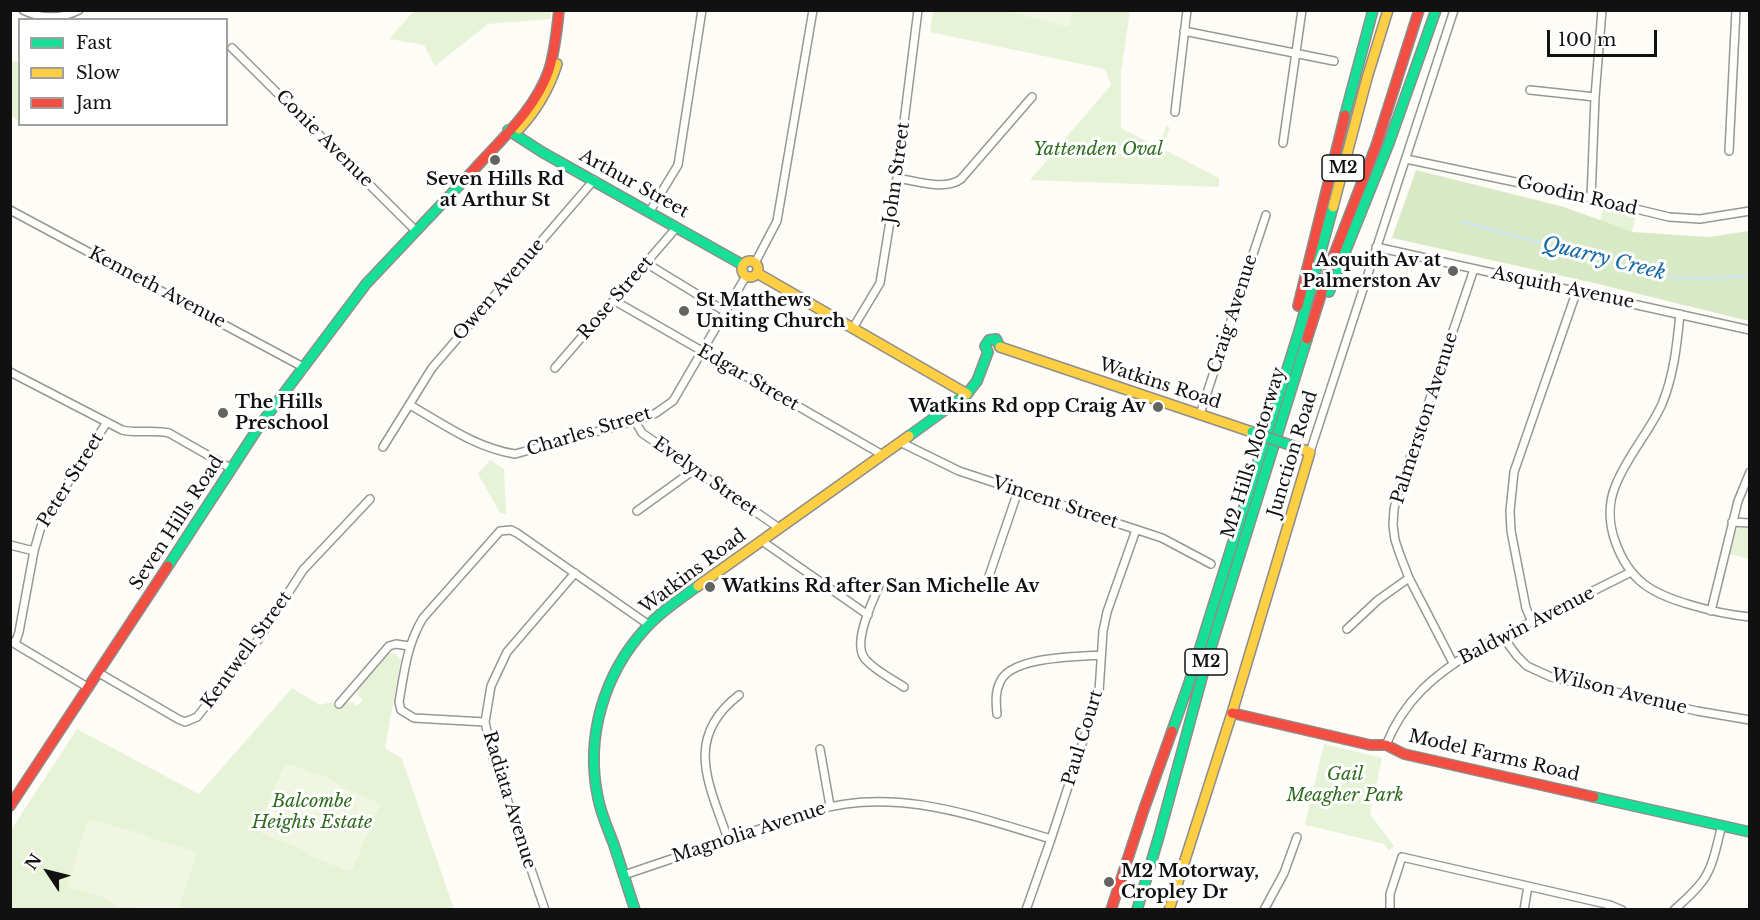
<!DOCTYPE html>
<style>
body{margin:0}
#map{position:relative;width:1760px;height:920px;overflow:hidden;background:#fdfcf7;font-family:"Libre Baskerville",serif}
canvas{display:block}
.frame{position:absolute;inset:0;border:12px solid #111;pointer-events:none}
.legend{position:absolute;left:18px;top:18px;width:210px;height:108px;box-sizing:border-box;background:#fff;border:2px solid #a0a0a0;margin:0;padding:8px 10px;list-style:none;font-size:18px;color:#111}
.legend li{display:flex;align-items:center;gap:12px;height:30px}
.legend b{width:30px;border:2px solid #a0a0a0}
.north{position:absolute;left:18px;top:842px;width:60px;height:60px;-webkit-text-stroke:4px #fff;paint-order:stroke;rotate:305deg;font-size:16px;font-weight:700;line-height:24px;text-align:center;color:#111}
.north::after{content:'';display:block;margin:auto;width:21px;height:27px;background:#111;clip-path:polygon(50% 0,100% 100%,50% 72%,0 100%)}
.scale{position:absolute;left:1547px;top:30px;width:110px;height:27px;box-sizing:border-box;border:3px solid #111;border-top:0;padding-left:8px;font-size:18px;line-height:21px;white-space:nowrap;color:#111;-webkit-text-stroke:4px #fff;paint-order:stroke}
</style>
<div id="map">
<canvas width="1760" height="920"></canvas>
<div class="frame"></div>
<ul class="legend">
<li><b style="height:8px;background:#16e098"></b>Fast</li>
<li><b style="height:8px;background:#ffcf43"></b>Slow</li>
<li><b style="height:8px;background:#f24e42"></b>Jam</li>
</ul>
<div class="north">N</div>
<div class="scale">100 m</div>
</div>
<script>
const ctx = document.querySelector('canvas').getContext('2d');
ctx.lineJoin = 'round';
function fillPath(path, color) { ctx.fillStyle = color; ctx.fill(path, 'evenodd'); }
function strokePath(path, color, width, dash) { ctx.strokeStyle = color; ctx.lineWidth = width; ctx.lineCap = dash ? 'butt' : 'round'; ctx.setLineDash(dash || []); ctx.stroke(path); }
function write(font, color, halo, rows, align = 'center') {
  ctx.font = font + ' "Libre Baskerville",serif'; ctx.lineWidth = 6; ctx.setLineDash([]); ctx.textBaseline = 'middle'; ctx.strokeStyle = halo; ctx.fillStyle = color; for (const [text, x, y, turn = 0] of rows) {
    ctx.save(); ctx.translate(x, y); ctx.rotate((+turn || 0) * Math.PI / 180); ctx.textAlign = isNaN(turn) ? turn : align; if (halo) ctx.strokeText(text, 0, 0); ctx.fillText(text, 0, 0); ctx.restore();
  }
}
fillPath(new Path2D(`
 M414,11V10L551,11L550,19L488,24L435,66L424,45L389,39Z
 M933,11H1130L1121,72V128L1159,148L1166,126L1171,128L1169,129L1163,149L1219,178V187L1030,180L1111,85L1105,69L930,32Z
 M10,61L19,62V121L11,116Z
 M1603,207L1636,215L1629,244L1597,237Z
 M490,460L504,469L506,514L500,513L478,474Z
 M1742,527L1749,528V559L1729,554C1731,543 1731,531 1742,527Z
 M394,653L401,659L385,748L402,759L454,909L11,910V830L77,729L199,794L292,688L320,705L331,702L340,709L346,702H352L357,706L363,700L358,695L357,689L388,654Z
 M1324,744L1382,758L1370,814L1394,846L1389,850L1384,844L1311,826L1309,827L1305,824Z`), '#e7f3d7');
fillPath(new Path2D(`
 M1416,170L1564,207L1633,232L1709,237L1749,231V321L1594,283L1392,238Z`), '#d8eac5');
fillPath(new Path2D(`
 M1005,11H1073L1069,27Z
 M285,764L289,766L290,764L315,774L326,776L341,787L377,802L376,803L380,805L352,870L349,869L348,871L308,855V852L261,833V831L257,829Z
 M88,819L142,834L150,838L197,852L179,909L142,910L135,907H119L102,897L67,887Z`), '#f0f6e1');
strokePath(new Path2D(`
 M1460,221L1668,277L1698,279L1750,276`), '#cde8f7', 2);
const street = new Path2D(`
 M23,10C40,19 62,19 79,10
 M1184,31L1334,61
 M232,48L416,231
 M1530,90L1595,97
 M1175,112L1187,10
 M1283,143L1302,10
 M1729,151L1736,10
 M1406,159L1591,198L1669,217L1700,219L1750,211
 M897,178C916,181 945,191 961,179L1032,97
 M1591,198L1595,97L1602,10
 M10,210L303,367
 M650,211L678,165L702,10
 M1376,247L1750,330
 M646,263L726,312
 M755,263L777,221L813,10
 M615,301L881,454
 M1680,314C1677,344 1674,375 1662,404C1649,433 1626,457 1615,487C1608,504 1609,524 1615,541C1629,581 1652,594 1691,605C1711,611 1730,615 1750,617
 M853,328L880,283L897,178L918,10
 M555,368L677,227
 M10,372L122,430C137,434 153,429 169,433L232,469
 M410,405C443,424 476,448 515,454L635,421L656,413L673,401L746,276
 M1200,414L1266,215
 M635,421L642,433L779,528
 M900,442L959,471L1162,538L1211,564
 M383,447L432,368L594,180
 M1310,452L1454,10
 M637,511L694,470
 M1732,522L1750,523
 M762,541L868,615
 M10,545L34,551
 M989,576L1018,491
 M879,586C872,603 851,645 866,660C876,671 892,679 904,687
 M1711,611L1738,501L1750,472
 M1532,622L1526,608L1511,531L1510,511L1514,472L1577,290
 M1347,629L1378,600L1409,578
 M1503,637L1517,656L1527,666L1551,677L1697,711L1750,720
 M10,641L89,688
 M15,644L19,632L34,551L42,523L107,422
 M1453,663L1409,578L1400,555L1395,540L1393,525L1394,509L1398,493L1474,269
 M99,673L178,719L185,722L197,717L258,640L303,570L370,499
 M339,704L389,646L396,644L409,646
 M997,714C996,703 995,692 1000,682C1011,656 1077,657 1101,655
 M485,722L414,718L401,710L399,702C404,673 407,644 423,618L500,531L511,530L517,533L649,625
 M1386,745C1404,700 1434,675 1475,650L1631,572
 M820,749L830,806
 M728,839C709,784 683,738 739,695
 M624,875L813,811C895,786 973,816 1051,839
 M545,910L493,758L485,722L491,686L507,652L575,573
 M1026,910L1051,839L1099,692L1103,631L1107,612L1136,530
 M1264,910L1284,873L1297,837
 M1390,910V894L1402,857L1610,905L1622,910
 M1524,910L1528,886
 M1674,910C1685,900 1696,891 1704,879C1714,864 1717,843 1722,825`);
const fast = new Path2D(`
 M1345,115L1373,10
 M508,130L542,152L743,265
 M1329,292L1389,143L1436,10
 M988,352L985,346L989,340L996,339L1000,347
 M909,436L967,394L977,381L988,352
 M168,566L260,425L366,284L470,174
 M1172,731L1188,686L1300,328L1333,207
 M1594,797L1750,832
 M635,910C628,888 621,866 614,845C608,829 601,814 598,798C585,737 604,674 645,629C660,612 680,599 698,586
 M1137,910L1159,836L1204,670L1307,339`);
const slow = new Path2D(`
 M519,129C537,110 549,89 557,64
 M1333,207L1367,78L1388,10
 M742 269a8 8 0 1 1 16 0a8 8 0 1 1-16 0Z
 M757,273L967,394
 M1000,347L1252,432
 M698,586L909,436
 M1169,910L1232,713L1310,452L1290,445`);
const jam = new Path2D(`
 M470,174C498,142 535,111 549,70C555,51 557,30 559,10
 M1298,306L1345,115
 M1307,339L1332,260L1376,146L1419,10
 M1232,713L1370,745H1386L1404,754L1594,797
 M10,806L168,566
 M1111,910L1144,809L1172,731`);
strokePath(street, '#979795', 10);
strokePath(fast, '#8e8d8b', 12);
strokePath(slow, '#8e8d8b', 12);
strokePath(jam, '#8e8d8b', 12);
strokePath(street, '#fffffe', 7);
strokePath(fast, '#16e098', 9);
strokePath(slow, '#ffcf43', 9);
strokePath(jam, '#f24e42', 9);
const fastBridge = new Path2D(`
 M1252,432L1290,445`);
strokePath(fastBridge, '#8e8d8b', 12, []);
strokePath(fastBridge, '#16e098', 9);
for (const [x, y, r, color] of [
 [495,160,6,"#646362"],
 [1453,271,6,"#646362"],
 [684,311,6,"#646362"],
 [1158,407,6,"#646362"],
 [223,413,6,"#646362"],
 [710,587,6,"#646362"],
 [1109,882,6,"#646362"]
]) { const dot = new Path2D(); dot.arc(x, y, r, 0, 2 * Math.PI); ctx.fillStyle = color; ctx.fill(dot); strokePath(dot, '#fff', 2); }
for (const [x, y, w] of [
 [1343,168,42],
 [1206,662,42]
]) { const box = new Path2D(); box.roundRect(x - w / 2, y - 13, w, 26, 4.5); ctx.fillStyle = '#fff'; ctx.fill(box); strokePath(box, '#111', 1.5); }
write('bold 16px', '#111', null, [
 ["M2",1343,168],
 ["M2",1206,662]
]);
write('18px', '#111', '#fff', [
 ["Conie Avenue",324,139,45],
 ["John Street",897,173,-82],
 ["Arthur Street",634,184,29],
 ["Goodin Road",1577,196,13],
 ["Kenneth Avenue",157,288,28],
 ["Asquith Avenue",1563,288,12],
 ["Owen Avenue",499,290,-49],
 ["Rose Street",616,298,-49],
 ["Craig Avenue",1233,314,-72],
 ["Edgar Street",748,378,30],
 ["Watkins Road",1160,384,18],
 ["Palmerston Avenue",1425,418,-72],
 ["Charles Street",589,432,-17],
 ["M2 Hills Motorway",1254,453,-73],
 ["Junction Road",1293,454,-73],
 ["Evelyn Street",705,477,35],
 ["Peter Street",71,480,-58],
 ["Vincent Street",1055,503,18],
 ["Seven Hills Road",177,523,-57],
 ["Watkins Road",693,572,-37],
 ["Baldwin Avenue",1527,626,-27],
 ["Kentwell Street",247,650,-54],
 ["Wilson Avenue",1619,692,14],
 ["Paul Court",1083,738,-73],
 ["Model Farms Road",1494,756,13],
 ["Radiata Avenue",509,800,73],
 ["Magnolia Avenue",749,833,-18]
]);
write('italic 18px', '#2f6b1f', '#fff', [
 ["Yattenden Oval",1098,150],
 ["Gail",1345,775],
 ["Meagher Park",1345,796],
 ["Balcombe",312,802],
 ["Heights Estate",312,823]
]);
write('bold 18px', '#111', '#fff', [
 ["Seven Hills Rd",495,180,"center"],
 ["at Arthur St",495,201,"center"],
 ["Asquith Av at",1441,261,"right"],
 ["Palmerston Av",1441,282,"right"],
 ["St Matthews",696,301],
 ["Uniting Church",696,322],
 ["The Hills",235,403],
 ["Preschool",235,424],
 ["Watkins Rd opp Craig Av",1146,407,"right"],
 ["Watkins Rd after San Michelle Av",722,587],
 ["M2 Motorway,",1121,872],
 ["Cropley Dr",1121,893]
], 'left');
write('italic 20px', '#1768a6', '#fff', [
 ["Quarry Creek",1604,259,14]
]);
</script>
